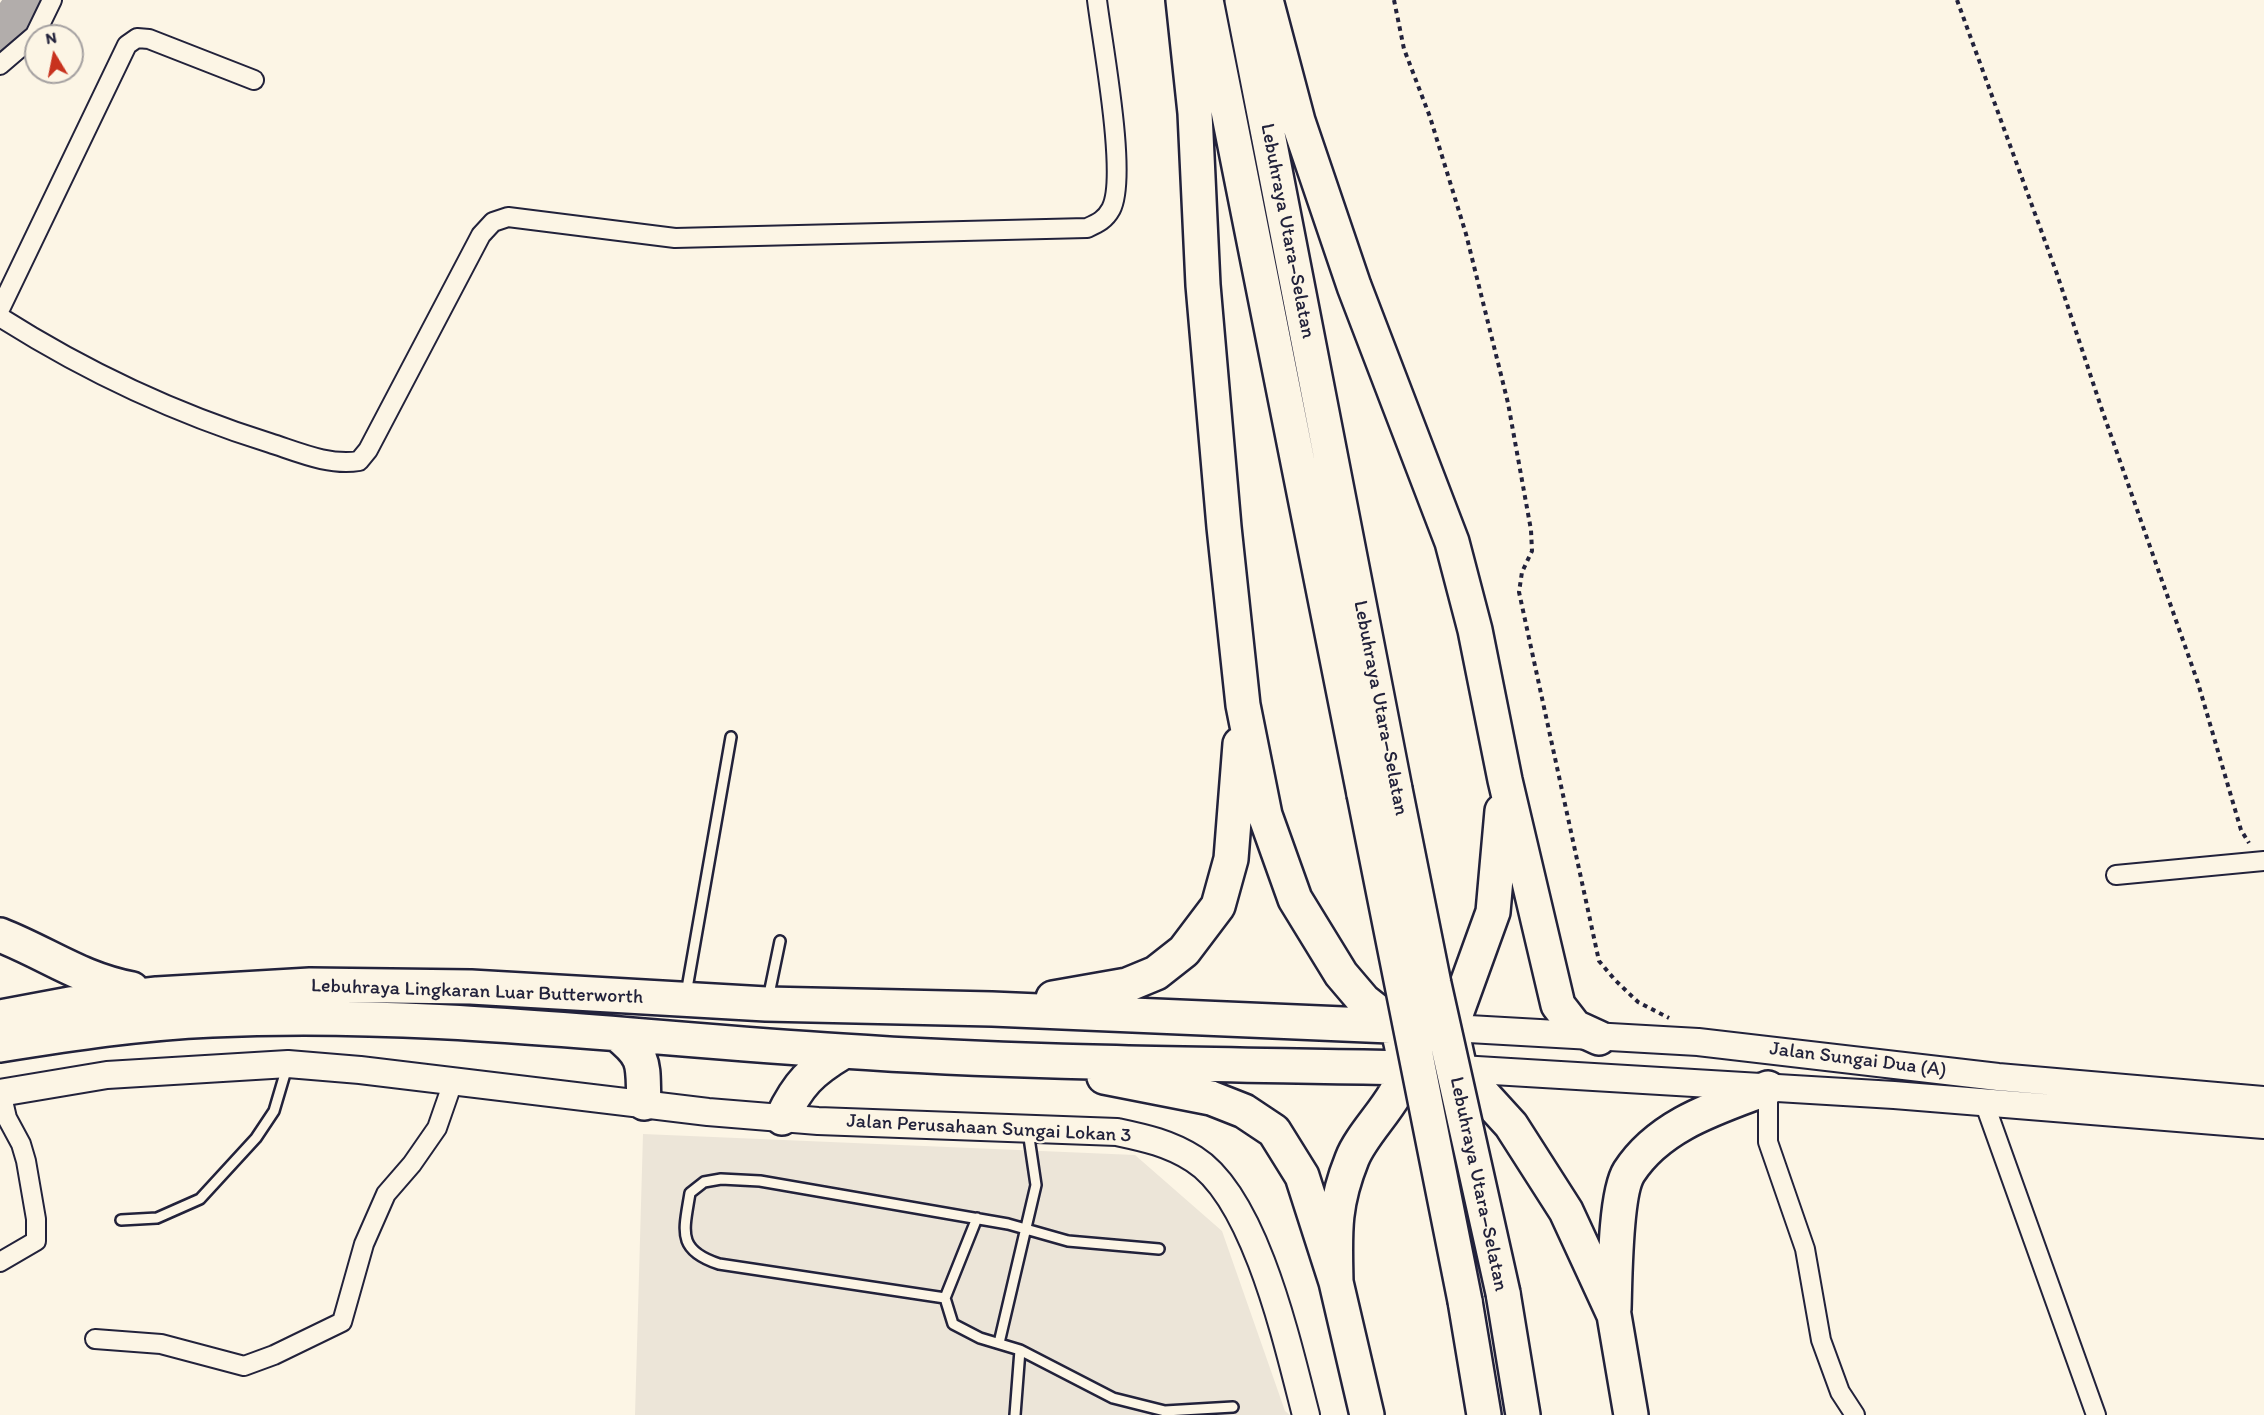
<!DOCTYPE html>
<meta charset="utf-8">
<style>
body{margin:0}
#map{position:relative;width:2264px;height:1415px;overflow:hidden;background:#fcf5e5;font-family:Itim,sans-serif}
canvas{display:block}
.north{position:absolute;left:24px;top:24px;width:60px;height:60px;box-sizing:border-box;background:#fcf5e5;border:2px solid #a5a1a1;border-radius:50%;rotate:350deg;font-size:16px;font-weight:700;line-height:24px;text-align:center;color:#22223b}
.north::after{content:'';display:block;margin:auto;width:21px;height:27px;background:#c8321e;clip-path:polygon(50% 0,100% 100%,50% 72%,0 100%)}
</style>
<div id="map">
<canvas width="2264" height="1415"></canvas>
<div class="north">N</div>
</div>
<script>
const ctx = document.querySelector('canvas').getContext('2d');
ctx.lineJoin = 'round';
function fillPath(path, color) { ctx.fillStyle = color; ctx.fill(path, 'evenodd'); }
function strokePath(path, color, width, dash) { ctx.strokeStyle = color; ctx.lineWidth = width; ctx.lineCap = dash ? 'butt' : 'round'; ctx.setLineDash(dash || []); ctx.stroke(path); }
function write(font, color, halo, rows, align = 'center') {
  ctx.font = font + ' Itim,sans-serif'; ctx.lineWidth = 4.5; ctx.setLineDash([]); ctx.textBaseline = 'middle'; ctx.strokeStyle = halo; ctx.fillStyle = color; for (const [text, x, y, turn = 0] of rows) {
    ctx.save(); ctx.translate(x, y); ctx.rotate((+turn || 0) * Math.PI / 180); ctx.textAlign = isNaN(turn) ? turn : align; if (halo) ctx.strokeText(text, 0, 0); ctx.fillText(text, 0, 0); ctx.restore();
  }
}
fillPath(new Path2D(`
 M643,1134L1135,1155L1222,1231L1285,1411L1290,1415H635Z`), '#ece5d8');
strokePath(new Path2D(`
 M0,37L25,0`), '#b2adab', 38);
const service = new Path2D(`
 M686,994L731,737
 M768,999L780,941
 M121,1220L157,1218L200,1199L256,1138L274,1111L287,1067
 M1159,1249L1068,1241L1008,1224L760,1181L721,1179L704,1182L690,1193C684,1231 676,1250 719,1264L945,1298L953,1324L980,1338L1020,1350L1113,1398L1165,1411L1233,1407
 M945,1298L977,1218
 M999,1343L1036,1185L1028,1131
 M1015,1415L1020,1350`);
const minor = new Path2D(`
 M0,65L35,35L52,0
 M0,309L127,45L137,38L149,39L254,80
 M0,317C85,371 174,413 270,443C298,452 329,466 359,461L368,450L481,235L493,222L508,217L675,238L1087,228C1098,223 1105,220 1111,209C1128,177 1102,42 1097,0
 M2116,875L2264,861
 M1768,1088V1142L1805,1249L1821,1340L1840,1392L1855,1415
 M1984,1102L2096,1415
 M0,1262L36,1241V1219L26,1161L21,1144L7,1118L1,1092
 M95,1339L161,1344L244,1366L274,1355L342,1322L364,1244L386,1194L412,1164L437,1128L453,1082`);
const secondary = new Path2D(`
 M1451,1028L1698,1042L1998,1077L2264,1100
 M1460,1069L1894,1095L2264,1125
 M0,1093L107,1075L288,1064L360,1070L708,1112L818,1121L1117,1132C1145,1138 1169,1143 1194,1159C1256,1198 1288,1346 1306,1415`);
const motorway = new Path2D(`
 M1183,0L1195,113L1203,285L1224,527L1243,705L1265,815L1295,899L1341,974L1364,1001L1397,1027C1400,1039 1405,1055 1404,1068C1403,1097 1363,1130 1352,1159C1333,1206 1335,1233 1336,1282
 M1206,0L1364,794
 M1242,0L1395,789
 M1266,0L1298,121L1354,286L1452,542L1475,630L1505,780L1558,1005L1575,1027L1599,1038
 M1502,811L1493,912L1451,1028L1460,1069L1511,1125L1566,1211L1614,1315L1631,1415
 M0,935C48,954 80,979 132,989
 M1053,998L1127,985L1156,973L1184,951L1218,906L1231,859L1240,744
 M0,1017L70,1004L157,994L310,985L471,987L766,1004L992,1009L1437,1028
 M617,1034C648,1059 642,1065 644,1103
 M0,1045C70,1034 140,1023 212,1020C422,1010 633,1038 842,1051C1048,1065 1254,1064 1460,1069
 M1104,1077L1211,1098L1244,1111L1274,1131L1302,1176L1336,1282L1367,1415
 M782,1118C798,1084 811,1071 843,1052
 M1503,1293L1523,1415
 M1465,1301L1484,1415
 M1614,1309C1615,1279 1615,1194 1629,1172C1660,1124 1718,1107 1768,1088`);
strokePath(service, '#22223b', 14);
strokePath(minor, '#22223b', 22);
strokePath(secondary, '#22223b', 30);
strokePath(motorway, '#22223b', 38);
strokePath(new Path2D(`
 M1394,0L1404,49L1430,117L1466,234L1508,403L1531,530L1532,551L1522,572L1519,592L1599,961L1615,980L1638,1002L1669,1018
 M1957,0L2057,274L2102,410L2198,683L2241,830L2249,843`), '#22223b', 4, [4.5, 4.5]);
strokePath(service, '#fcf5e5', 9);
strokePath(minor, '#fcf5e5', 18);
strokePath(secondary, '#fcf5e5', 26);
strokePath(motorway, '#fcf5e5', 33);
const motorwayBridge = new Path2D(`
 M1395,789L1434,984L1503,1293
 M1364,794L1465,1301`);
strokePath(motorwayBridge, '#22223b', 38, []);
strokePath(motorwayBridge, '#fcf5e5', 33);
write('20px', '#22223b', '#fcf5e5', [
 ["Lebuhraya Utara–Selatan",1287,231,79],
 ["Lebuhraya Utara–Selatan",1380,708,79],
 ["Lebuhraya Lingkaran Luar Butterworth",477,992,2],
 ["Jalan Sungai Dua (A)",1858,1060,7],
 ["Jalan Perusahaan Sungai Lokan 3",989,1129,3],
 ["Lebuhraya Utara–Selatan",1478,1184,78]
]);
</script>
